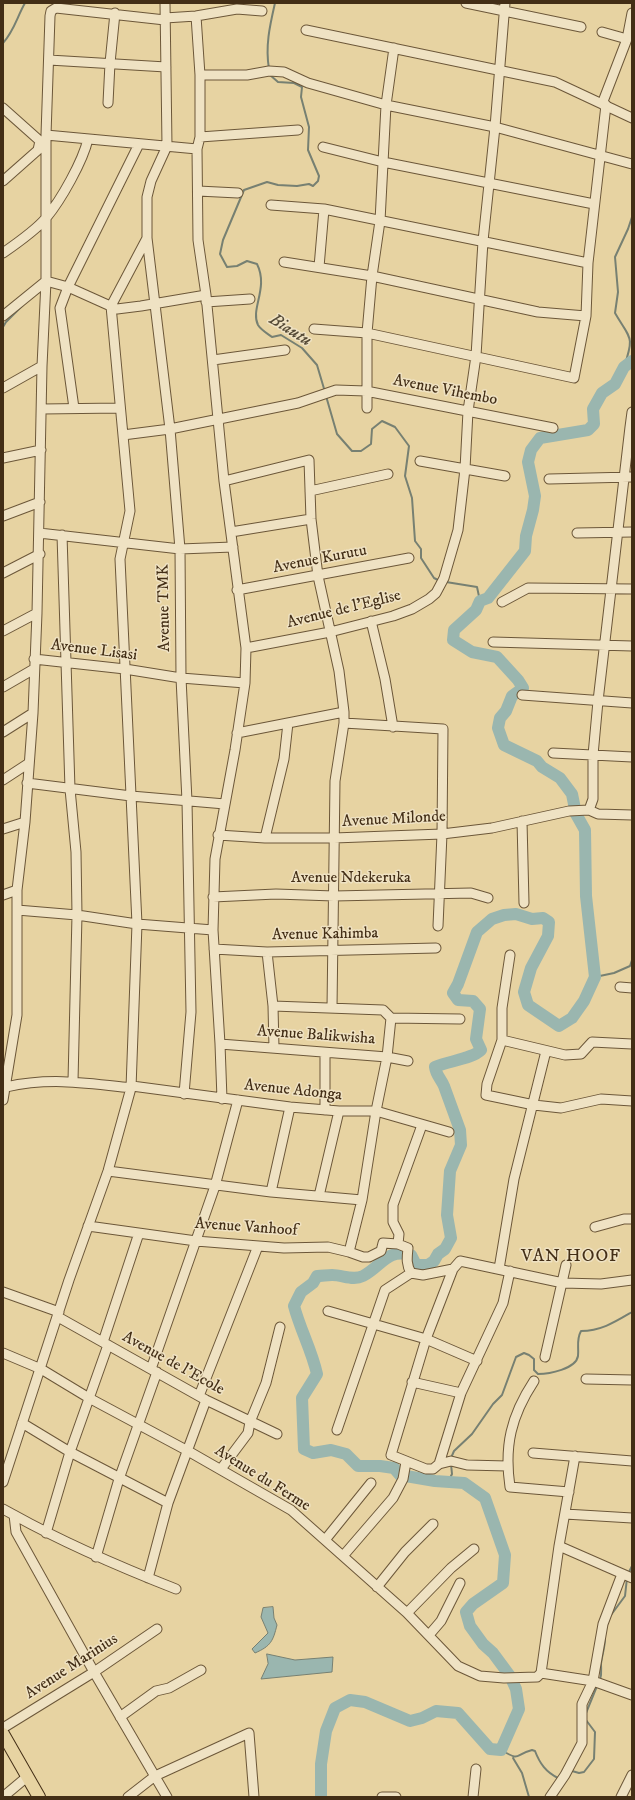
<!DOCTYPE html>
<style>
body{margin:0}
#map{position:relative;width:635px;height:1800px;overflow:hidden;background:#e7d3a2;font-family:"IM FELL DW Pica",serif}
canvas{display:block}
.frame{position:absolute;inset:0;border:4px solid #432e16;pointer-events:none}
</style>
<div id="map">
<canvas width="635" height="1800"></canvas>
<div class="frame"></div>
</div>
<script>
const ctx = document.querySelector('canvas').getContext('2d');
ctx.lineJoin = 'round';
function fillPath(path, color) { ctx.fillStyle = color; ctx.fill(path, 'evenodd'); }
function strokePath(path, color, width, dash) { ctx.strokeStyle = color; ctx.lineWidth = width; ctx.lineCap = dash ? 'butt' : 'round'; ctx.setLineDash(dash || []); ctx.stroke(path); }
function write(font, color, halo, rows, align = 'center') {
  ctx.font = font + ' "IM FELL DW Pica",serif'; ctx.lineWidth = 3; ctx.setLineDash([]); ctx.textBaseline = 'middle'; ctx.strokeStyle = halo; ctx.fillStyle = color; for (const [text, x, y, turn = 0] of rows) {
    ctx.save(); ctx.translate(x, y); ctx.rotate((+turn || 0) * Math.PI / 180); ctx.textAlign = isNaN(turn) ? turn : align; if (halo) ctx.strokeText(text, 0, 0); ctx.fillText(text, 0, 0); ctx.restore();
  }
}
const water = new Path2D(`
 M273,1607L274,1618L277,1625C273,1641 271,1646 255,1653L252,1649L268,1633L261,1617L263,1608Z
 M267,1654L295,1660L333,1657L332,1672L261,1679L268,1664Z`);
fillPath(water, '#9ab6af');
strokePath(water, '#778072', 1);
strokePath(new Path2D(`
 M3,43C14,31 17,17 25,3
 M269,69C265,46 270,25 275,3
 M270,75L278,82L294,83L302,87L301,97L309,127L308,150L319,176L318,181L313,186L309,184L297,186L278,185L267,182L244,190L223,240L220,254L227,267L237,266L247,261L257,264C269,288 250,309 258,325C261,330 268,334 272,337L281,335L302,348L317,365L325,392
 M3,327L6,322L23,305
 M624,367C635,335 630,339 615,313L618,292L615,257L628,229L632,217
 M326,396L337,434L352,451H361L371,444L372,429L382,421L395,427L409,446L405,476L412,498L415,541L421,549V558L434,578L440,581
 M446,582L477,587L480,601
 M595,977L614,973L630,966L632,960
 M451,1458L454,1451L472,1434L493,1404L502,1395L516,1357L524,1353L529,1355L534,1359V1370L538,1374C549,1374 576,1369 578,1356C579,1347 576,1340 581,1331C601,1331 615,1322 632,1312
 M448,1482L452,1474L451,1464
 M628,1574L632,1566
 M611,1615L625,1596L627,1578
 M600,1680C602,1674 601,1670 601,1664C602,1655 605,1647 605,1638
 M586,1713L597,1686
 M501,1750C522,1762 513,1755 532,1750L535,1751C540,1764 546,1772 558,1778
 M513,1758L522,1773L529,1797
 M570,1773L572,1771L579,1773L584,1772L594,1759L595,1732L586,1720`), '#778072', 2);
strokePath(new Path2D(`
 M321,1797V1764L326,1731L335,1708L350,1700L365,1702L410,1721L422,1718L436,1711L458,1713L490,1749L501,1750L519,1709L516,1689L510,1676L493,1653L483,1644L470,1626L466,1612L473,1604L503,1583L505,1555L485,1498L464,1483L435,1481L400,1475L394,1468L380,1466H358L346,1454L331,1450L313,1453L304,1449L302,1398L317,1374C312,1351 300,1329 294,1306L301,1292L313,1283L317,1276C322,1276 327,1275 332,1275C343,1275 353,1281 363,1276C382,1266 387,1248 411,1255L416,1265H428L434,1261L438,1254L445,1249L451,1238L447,1215L450,1171L461,1145L460,1130L444,1086C441,1079 436,1075 435,1067C448,1061 472,1059 481,1050L476,1039L480,1009L473,1001L458,1000L453,993L458,984L477,932L492,919L504,915L516,914L532,919L543,918L549,922L548,936L531,968L524,992L528,1005L559,1026L572,1018L584,1001L595,977L586,896L585,830L576,814L572,794L560,778L542,767L537,761L504,745L498,728L500,718L506,711L512,696L523,688L518,680L497,657L472,652L453,640L454,630L476,610L480,601L488,598L525,551L526,536L533,510L535,496L528,462L531,450L540,438L588,430L594,424L593,409L602,393L615,384L624,367L632,361`), '#9ab6af', 12);
const minor = new Path2D(`
 M165,3L167,146L151,181L147,197V238L170,429L180,549L181,678L187,801L191,1012L184,1094
 M466,3L581,27
 M196,16L200,75V137
 M165,18L196,16L237,9L262,11
 M306,30L555,82L632,118
 M602,32L627,39
 M49,60L166,67
 M200,75H247L269,71L284,72L308,83L386,105L495,127L632,164
 M108,103L110,63L115,13
 M602,104L627,39L632,13
 M3,108L40,141
 M46,135L197,149L200,137L298,130
 M323,147L383,162L594,204
 M197,149L198,240L206,295L224,481L246,648L245,683L235,750L215,859L213,930L220,1044L222,1099
 M3,181L38,150L40,141
 M198,191L238,193
 M271,205L324,209L588,263
 M3,253C16,244 36,230 46,218C61,200 83,161 88,139
 M284,262L372,276L538,312L586,316
 M319,267L324,209
 M46,281L68,287L117,309L141,306L206,295
 M206,302L250,299
 M3,316L46,281
 M314,329L367,333L574,378L586,316L588,263L606,105
 M213,360L285,350
 M3,388L42,366
 M74,408L60,308L68,287L139,144
 M367,408V333L372,276L380,221L386,105L394,48
 M42,409L120,408
 M630,427L632,412
 M123,435L170,429L298,403L336,390L366,391L553,428
 M3,458L41,450
 M420,461L505,476
 M549,479L632,477
 M224,481L309,460L311,519L318,576L339,671L344,712V723L335,781L332,1008
 M310,491L388,474
 M3,516L40,502
 M231,532L311,519
 M39,533L180,549L233,547
 M577,533L632,532
 M62,535L70,789L76,852L77,915L73,1081
 M3,573L40,554
 M237,590L409,558
 M502,602L528,588L632,589
 M371,621L385,679L393,727
 M3,631L37,613
 M493,642L632,646
 M246,648L330,632L393,616L412,609L429,599L436,593L444,578L458,530L465,469L468,411L476,356L483,241L495,127L505,3
 M34,659L125,669L181,678L245,683
 M3,687L34,669
 M522,695L632,703
 M344,723L443,729L442,834L438,926
 M3,732L33,713
 M237,733L344,712
 M553,753L632,757
 M3,780L29,763
 M27,783L131,796L225,804
 M589,810L593,799V755L598,701L630,427L632,426
 M522,821L524,903
 M3,829L25,822
 M218,835L265,838H334L442,834L492,828L569,811L589,810L598,814L632,815
 M265,838L284,759L288,723
 M3,895L17,890
 M213,897L276,894L334,896L471,893L488,898
 M17,910L77,915L137,924L213,930
 M214,949L267,952L436,948
 M267,952L273,1006L274,1048
 M510,955L502,1008V1040L487,1084L486,1095L534,1105L561,1108L601,1099L632,1101
 M620,987L632,988
 M273,1006L383,1010L391,1018
 M502,1040L565,1055L581,1054L592,1042L632,1044
 M220,1044L387,1057L408,1061
 M3,1086L6,1087C50,1077 87,1083 131,1088
 M132,1086L290,1107L339,1111H376L449,1132
 M3,1100L17,1015V890L25,822L33,713L37,613L42,366L46,281V135L50,16L51,11L56,8L165,20
 M325,1110V1053
 M108,1171L271,1192L362,1200
 M271,1192L290,1107
 M319,1196L339,1111
 M88,1226L196,1241L284,1248L328,1247L349,1252L363,1257H369L381,1251L383,1243L398,1244L408,1248C407,1258 406,1264 411,1273L423,1275L453,1269L460,1261L563,1283L601,1284L632,1280
 M595,1227L624,1219H632
 M398,1244L399,1234L393,1222V1205L422,1125
 M349,1252L362,1200L376,1111L387,1057L391,1018L460,1019
 M453,1269L426,1339L391,1455L426,1469H433L439,1464L451,1461L467,1465L507,1466
 M499,1269L514,1179L546,1051
 M3,1292L59,1312
 M328,1311L426,1339L477,1361
 M58,1317L206,1400L277,1434
 M103,1342L139,1233
 M3,1353L41,1369L89,1398L188,1451L291,1510L407,1613L458,1666L480,1676L504,1678L537,1677L541,1673L559,1546L575,1456
 M545,1357L566,1265
 M151,1369L215,1186L238,1100
 M586,1379L632,1380
 M534,1381C511,1416 504,1446 510,1487L569,1492
 M412,1382L461,1393
 M199,1396L258,1246
 M22,1423L70,1452L168,1503
 M337,1430L385,1290L411,1273
 M533,1453L632,1461
 M439,1464L461,1393L503,1303L510,1271
 M221,1469L248,1433L250,1422L266,1383L280,1327
 M3,1482L69,1280L108,1171L131,1088L137,924L120,559L130,511L111,306L147,238
 M3,1509L14,1515L16,1532L94,1672L167,1797
 M565,1514L632,1518
 M14,1515C66,1544 120,1567 176,1589
 M46,1533L70,1452L108,1345
 M325,1540L371,1483
 M559,1546L632,1578
 M343,1556L393,1498L403,1479L406,1462
 M96,1557L119,1479L157,1372
 M148,1578L168,1503L206,1400
 M377,1587L405,1552L433,1524
 M407,1613L451,1568L474,1549
 M429,1635L441,1621L460,1583
 M541,1673L593,1681L632,1695
 M120,1717L156,1691L169,1688L201,1670
 M3,1728L94,1672L157,1629
 M3,1797L28,1776
 M128,1797L155,1776L249,1733L254,1797
 M382,1797H396
 M473,1797L476,1769
 M550,1797L565,1775L582,1743V1704L593,1681L603,1624L622,1574
 M621,1797L632,1775`);
const major = new Path2D(`
 M3,1734L39,1797`);
strokePath(minor, '#6c5739', 11);
strokePath(major, '#432e16', 14);
strokePath(minor, '#efe2c3', 9);
strokePath(major, '#e7d3a2', 12);
write('16px', '#432e16', '#efe2c3', [
 ["Avenue Vihembo",445,391,11],
 ["Avenue Kurutu",320,560,-11],
 ["Avenue TMK",165,608,-91],
 ["Avenue de l'Eglise",344,610,-14],
 ["Avenue Lisasi",94,651,7],
 ["Avenue Milonde",394,820,-3],
 ["Avenue Ndekeruka",351,879],
 ["Avenue Kahimba",325,935,-1],
 ["Avenue Balikwisha",316,1036,4],
 ["Avenue Adonga",293,1091,6],
 ["Avenue Vanhoof",246,1228,4],
 ["Avenue de l'Ecole",173,1364,29],
 ["Avenue du Ferme",262,1479,32],
 ["Avenue Marinius",72,1667,-33]
]);
write('italic 17px', '#544935', '#efe2c3', [
 ["Biautu",290,331,32]
]);
ctx.letterSpacing = '1px';
write('18px', '#432e16', '#efe2c3', [
 ["VAN HOOF",571,1257]
]);
ctx.letterSpacing = '0px';
</script>
